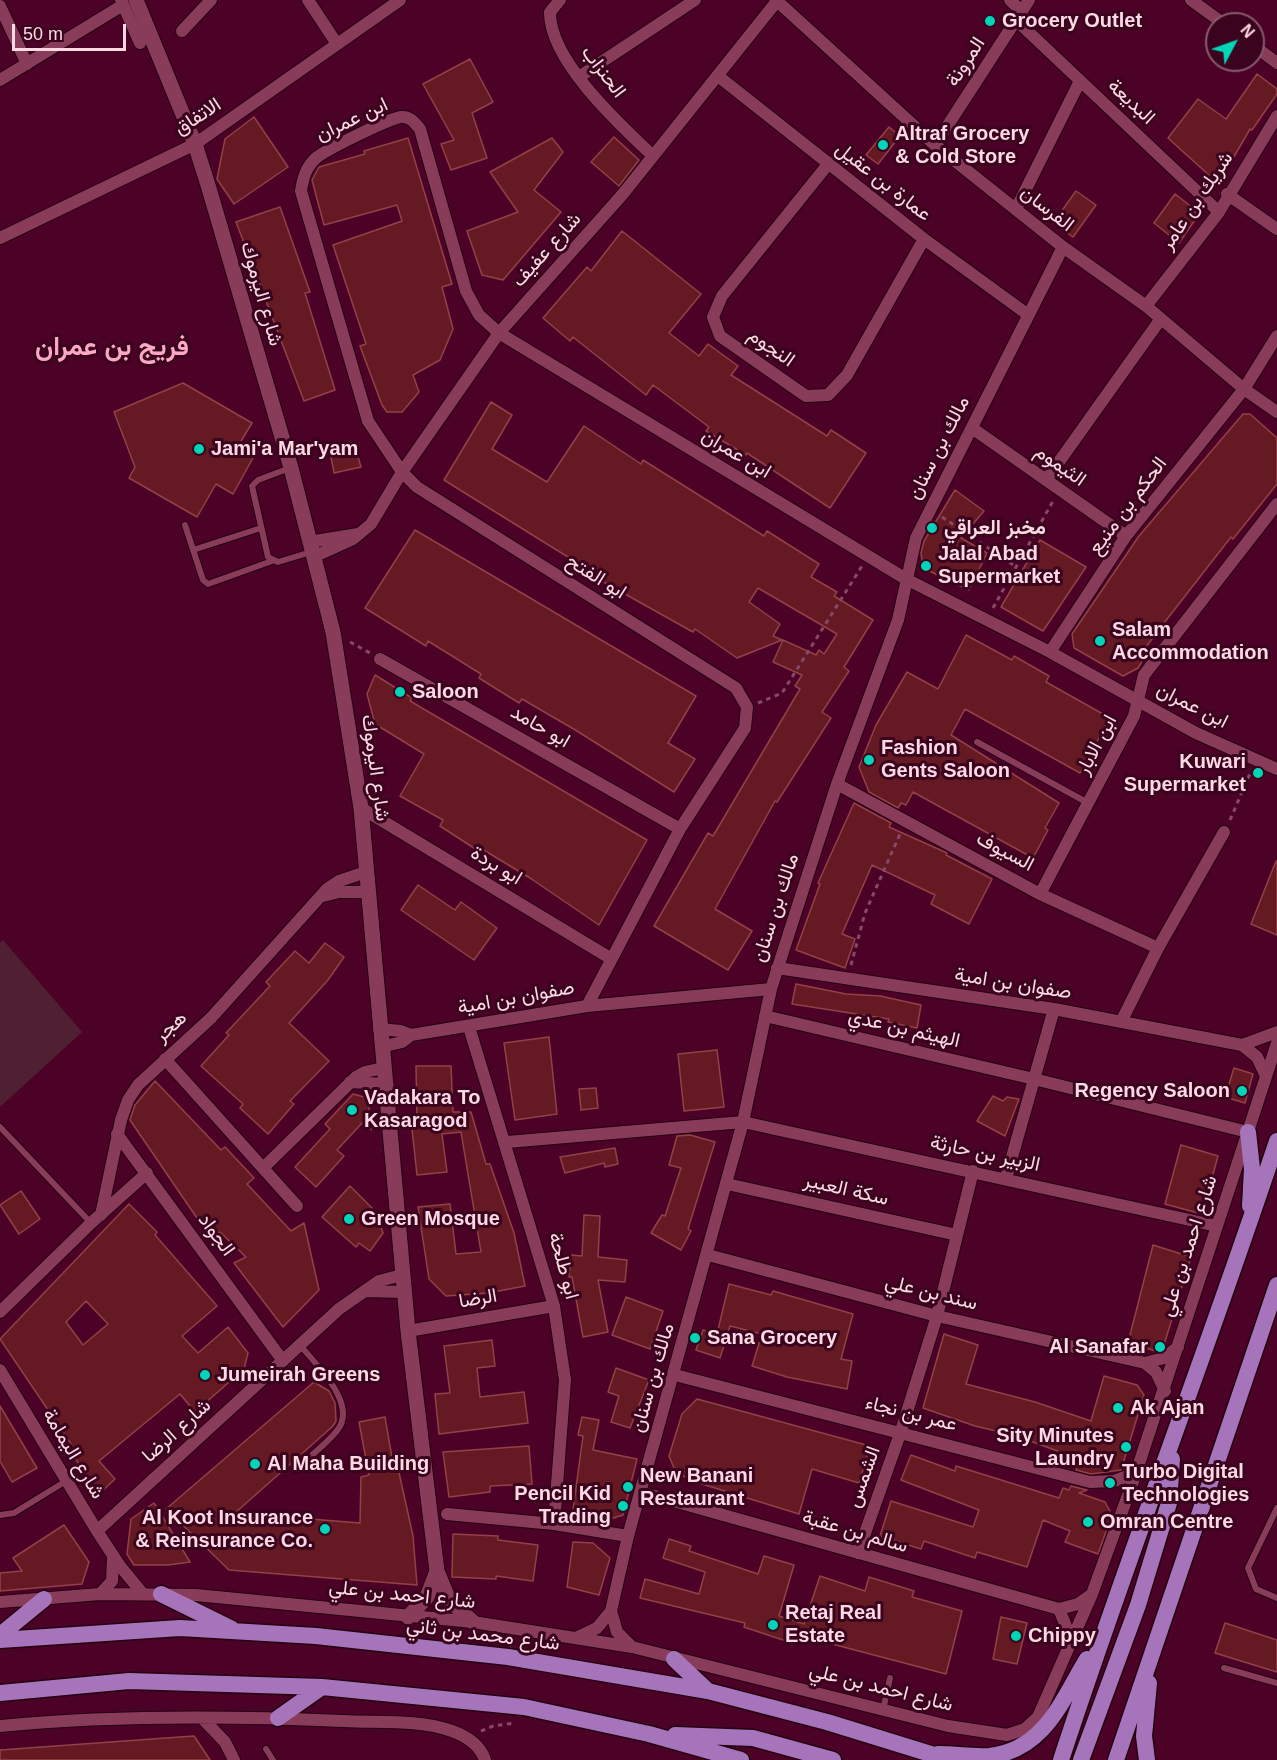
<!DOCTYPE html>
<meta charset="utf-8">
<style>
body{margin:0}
#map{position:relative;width:1277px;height:1760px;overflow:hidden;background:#4c0227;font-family:Arial,sans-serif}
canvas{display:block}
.north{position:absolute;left:1205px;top:12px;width:60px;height:60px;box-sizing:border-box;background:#3a041e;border:2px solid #88596d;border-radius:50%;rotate:49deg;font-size:16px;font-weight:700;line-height:24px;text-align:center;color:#fdd9e4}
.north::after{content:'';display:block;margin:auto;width:21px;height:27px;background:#00d5b7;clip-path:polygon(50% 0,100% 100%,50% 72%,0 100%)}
.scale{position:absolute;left:12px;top:24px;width:114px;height:27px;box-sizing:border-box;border:3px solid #fdd9e4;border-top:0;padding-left:8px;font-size:18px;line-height:21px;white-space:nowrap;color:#fdd9e4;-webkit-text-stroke:4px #3a041e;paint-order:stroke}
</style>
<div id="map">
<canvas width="1277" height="1760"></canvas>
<div class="north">N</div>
<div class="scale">50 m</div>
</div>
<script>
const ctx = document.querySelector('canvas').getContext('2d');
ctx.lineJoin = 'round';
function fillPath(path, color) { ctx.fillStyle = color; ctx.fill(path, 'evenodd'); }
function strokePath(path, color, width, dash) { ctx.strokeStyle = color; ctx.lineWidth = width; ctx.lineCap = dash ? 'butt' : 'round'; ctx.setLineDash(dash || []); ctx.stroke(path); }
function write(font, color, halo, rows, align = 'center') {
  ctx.font = font + ' Arial,Vazirmatn,sans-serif'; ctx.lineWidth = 6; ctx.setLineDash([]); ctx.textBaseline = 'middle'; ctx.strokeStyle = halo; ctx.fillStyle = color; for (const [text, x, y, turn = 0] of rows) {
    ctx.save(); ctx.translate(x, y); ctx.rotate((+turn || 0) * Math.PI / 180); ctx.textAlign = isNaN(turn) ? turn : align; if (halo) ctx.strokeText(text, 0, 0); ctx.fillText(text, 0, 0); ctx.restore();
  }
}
fillPath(new Path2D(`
 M3,940L82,1032L0,1107V943Z`), '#4e2032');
const building = new Path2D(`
 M470,59L493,102L472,113L487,158L451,170L441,144L454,140L423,84Z
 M1257,74L1277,89V94L1252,130L1250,129L1224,174L1211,177L1168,138L1198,99L1226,119Z
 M254,117L288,167L234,204L217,179L225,139Z
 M889,127L900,136L878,164L866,155Z
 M614,137L639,160L619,186L591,162Z
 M408,138L452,284L442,287L453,329L440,360L413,375L419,392L402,412H387L382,405L360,346L366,344L333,245L402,221L397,205L324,225L312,180L319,167L365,154L364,151Z
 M552,138L563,152L534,190L561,212L503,280L482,275L467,231L518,212L490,172Z
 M1076,191L1096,205L1073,237L1053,223Z
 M1175,194L1193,208L1196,214L1195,220L1179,243L1154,223Z
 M280,207L310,292L305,293L335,390L304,401L236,222Z
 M622,231L701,294L669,333L699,356L708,344L738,366L731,375L827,436L831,430L866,453L830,508L747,453L746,455L706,431L709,427L653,385L646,395L573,337L570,341L543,318L587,267L591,271Z
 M183,383L252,423L238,446L254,456L233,494L216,484L197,517L129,478L135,467L114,412Z
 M491,402L512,415L492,449L547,482L584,426L641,464L643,460L764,536L767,531L819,564L811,577L837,592L834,596L873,620L844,667L849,671L822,712L831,718L777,802L775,801L715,909L752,931L728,970L654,926L708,833L713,836L800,689L795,686L802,675L773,662L783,640L816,655L819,650L824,654L837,634L758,588L749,602L780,624L773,636L782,640L737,658L695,629L693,632L582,570L584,567L444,480Z
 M1243,414H1250L1277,438V484L1233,539L1231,537L1164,623L1143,651L1147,653L1138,668L1123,676L1074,648L1072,634L1139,536Z
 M356,450L361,467L334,473L331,457Z
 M955,490L984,511L961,538L987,553L969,590L923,568L921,553L924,541Z
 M415,530L696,696L668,743L695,759L674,792L577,731L522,699L519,703L479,678L481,674L428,641L426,646L365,608Z
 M1040,540L1086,567L1043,631L1001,607Z
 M966,635L1012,660L1014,656L1049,676L1046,682L1110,718L1080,773L965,709L951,735L1059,803L1045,828L1048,830L1033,858L913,792L906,805L901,803L898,808L869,792L859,767L876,725L907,672L938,689Z
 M375,675L412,698L410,701L647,840L599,925L530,878L482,849L480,852L440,826L443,820L400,796L424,754L375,724L367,694Z
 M854,803L891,823L889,827L947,853L946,855L992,879L969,924L931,904L935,895L872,865L842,934L855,939L845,968L796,950L820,884L818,883Z
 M1276,861H1277V935L1251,924Z
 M418,885L455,910L461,902L497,928L474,960L401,910Z
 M325,943L344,957L328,980L289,1023L329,1061L290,1101L294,1104L268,1134L240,1108L243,1104L201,1066L229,1035L226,1033L270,986L266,982L295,951L309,963Z
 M796,984L846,994L880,996L921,1005L917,1028L888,1022L889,1019L792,1004Z
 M549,1037L557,1114L515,1120L504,1043Z
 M717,1050L724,1107L684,1111L678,1054Z
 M416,1066H451L453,1112H471L486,1164H490L514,1233L525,1286L488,1293L446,1296L429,1279L418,1207L450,1204L456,1254L481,1252L461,1132L442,1134L447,1172L417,1175L411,1120L417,1119Z
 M1234,1068L1253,1074L1245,1103L1225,1097Z
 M155,1081L221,1150L225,1147L254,1178L247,1184L291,1231L304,1223L319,1290L283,1327L234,1263L246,1257L220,1232L212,1240L130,1120L135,1105Z
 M596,1088L598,1108L581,1110L579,1089Z
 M353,1094L368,1098L371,1130L362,1123L337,1150L344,1156L316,1187L295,1167L330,1129L325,1124Z
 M993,1096L1003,1101L1007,1097L1019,1099L1005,1136L977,1121Z
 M690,1135L715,1142L688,1229L691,1231L681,1250L651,1233L662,1215L665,1216L681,1168L669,1165L677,1136Z
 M1181,1145L1218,1156L1202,1214L1165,1204Z
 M615,1148L618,1164L605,1167L604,1163L565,1173L560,1157Z
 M350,1186L372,1208L369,1212L381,1227L383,1233L370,1251L359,1243L356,1247L322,1217Z
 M21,1191L40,1219L19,1234L0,1205Z
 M129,1204L157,1232L155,1235L217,1306L182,1336L198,1353L228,1327L248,1353L244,1369L195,1412L180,1394L99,1461L115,1479L100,1493L87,1478L68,1446L71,1444L0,1339ZM86,1301L108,1324L83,1345L66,1322Z
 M584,1215L600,1216L598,1257L627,1260L625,1282L598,1280L608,1332L583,1337L572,1277H569L571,1255L582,1256Z
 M1153,1245L1191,1257L1163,1348L1156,1351L1128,1343Z
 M729,1284L771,1295L773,1291L853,1314L841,1359L852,1361L847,1389L787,1377L752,1366L762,1334L730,1326L720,1358L696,1350L703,1330L717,1334Z
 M626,1297L663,1311L650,1349L612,1335Z
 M944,1334L978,1345L966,1384L1035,1402L1091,1421L1104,1376L1137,1385L1144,1395L1121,1470L1091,1474L1076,1470L1079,1459L1017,1436L975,1426L923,1408Z
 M492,1340L495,1366L477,1368L480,1397L524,1392L528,1423L439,1434L435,1394L450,1393L444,1346Z
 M616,1368L649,1380L630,1428L611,1422L619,1396L608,1392Z
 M314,1382L329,1391L335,1403L336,1421L333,1426L235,1513L360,1523L361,1477L369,1475L359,1422L385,1417L394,1469L398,1468L413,1536L417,1585L229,1570L166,1509Z
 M697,1399L870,1446L859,1483L812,1469L799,1514L702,1484L676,1473L669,1456L682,1414Z
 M0,1406L37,1468L12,1482L0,1461Z
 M582,1417L599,1420L593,1450L637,1459L623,1515L610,1519L592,1514H577L573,1510L583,1436L578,1435Z
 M529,1446L532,1484L490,1486V1492L449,1497L443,1452Z
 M911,1455L955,1471L956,1466L1059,1498L1063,1488L1069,1490L1071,1486L1087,1490L1079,1493L1105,1502L1112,1515L1098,1554L1065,1542L1070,1531L1043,1520L1027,1567L977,1552L975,1558L924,1541L921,1549L880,1536L891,1501L973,1527L979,1510L901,1480Z
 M154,1503L158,1509L190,1562L168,1565H134L127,1554L131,1519Z
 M64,1525L89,1562L82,1584L0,1591V1573L22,1571L13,1558Z
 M453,1534L498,1536V1540L538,1545L533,1581L496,1576V1579L452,1577Z
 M669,1539L691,1546L689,1551L758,1574L764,1556L794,1565L779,1616L804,1624L820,1576L865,1591L869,1577L914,1591L912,1597L962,1611L946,1674L798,1635L795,1644L744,1627L745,1623L640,1598L645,1579L699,1594L705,1572L663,1558Z
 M573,1542L593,1543L610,1558L599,1595L567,1587Z
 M1001,1617L1027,1623L1017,1664L993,1659Z
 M1225,1623L1277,1640V1672L1215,1653Z
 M194,1736L210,1760H0V1750Z`);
fillPath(building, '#651923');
strokePath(building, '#924247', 1.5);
const service = new Path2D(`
 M290,468L258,480L252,486L268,557L278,562L311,552
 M185,525L203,580L208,584L272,561
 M193,550L261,528
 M977,742L1088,803
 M0,1127L91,1223
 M295,1470C308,1458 324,1446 336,1432C360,1405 316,1365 300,1345
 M1277,1508L1248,1568L1256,1589L1277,1598
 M0,1515L14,1513L66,1481
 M1224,1668L1277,1683
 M883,1710L890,1678
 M266,1749L273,1760`);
const minor = new Path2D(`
 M121,0L140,43
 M308,0L337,44
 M560,0L550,12C549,60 620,125 653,156
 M776,0L935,145L1063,247L1146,306L1244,389L1277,412
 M1010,0L1022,12
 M1191,0L1224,24
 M0,6L27,64
 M1016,20L1219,212
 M182,31L211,0
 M1253,45L1277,63
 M718,76L924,239L1027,314
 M579,77L695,0
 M0,80L123,5
 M935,145L1029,0
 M829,163L722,296L713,317L720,336L806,396L828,395L847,375L924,239
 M1227,194L1277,229
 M1016,209L1080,81
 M0,238L195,144L400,0
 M1146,306L1219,212L1277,116
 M972,428L1126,536
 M1046,480L1160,320
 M309,542L358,534
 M313,557L353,539L371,524L402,472L499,333L622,195L777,1
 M1050,652L1126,536L1244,389L1277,336
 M380,659L680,829
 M837,784L1040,894L1158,948
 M361,808L610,958
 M1040,894L1134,716L1144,675L1277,504
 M323,896L339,892H368
 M777,968L1054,1009L1242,1045L1277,1032
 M587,1006L680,829L745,728L747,707L736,688L417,487L402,472L368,421L301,191C303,178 306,167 316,158C327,149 388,119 401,117C410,116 415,123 420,129L466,291L479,315L499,333L906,579L1050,652L1196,733L1277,769
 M765,1016L1034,1079L1248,1132
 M1121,1022L1158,948L1224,832
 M469,1027L554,1306L565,1380L554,1524
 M379,1029L401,1031L411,1035
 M1242,1045L1257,1057L1265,1074
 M381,1047L402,1042L411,1035L587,1006L771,989
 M165,1059L297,1206
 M350,1082L384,1084
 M117,1134L283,1361
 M507,1142L743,1122L1217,1226
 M263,1168L356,1077L365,1072L383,1068
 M1006,1178L1054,1009
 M727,1184L957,1235
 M101,1215L121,1120L128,1100L138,1085L211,1018L327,889L339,881L366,872
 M708,1255L937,1316L1145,1363L1164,1358L1178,1347
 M366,1291L404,1292
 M0,1312L91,1223L147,1173
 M408,1331L554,1306
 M1145,1363L1156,1372L1165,1391
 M0,1370L97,1531L120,1566L143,1594
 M675,1375L1090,1482L1114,1481L1136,1473
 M641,1492L1059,1609L1078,1604L1091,1595
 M447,1514L554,1524L628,1536
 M97,1531L339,1309L379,1281L402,1275
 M858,1553L901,1431L937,1316L973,1171
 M100,1594L112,1581L113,1558
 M0,1602L100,1594L196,1595L473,1622L632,1647L948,1726L1007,1735L1025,1729L1038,1717L1092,1594L1136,1473L1277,1043
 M1059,1609L1072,1641
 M611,1611L617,1632L632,1647
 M578,1637L597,1628L611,1611L628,1536L743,1122L771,989L837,784L898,620L916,538L1063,247
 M202,1718L225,1742L234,1760
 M0,1726C114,1715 229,1716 343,1721C378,1723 419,1719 452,1731C466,1736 480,1745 485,1760`);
const tertiary = new Path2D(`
 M136,0L195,144L208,185L291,468L333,632L361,808L408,1331L437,1571L449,1600L473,1622
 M408,1617L427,1597L437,1571`);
const primary = new Path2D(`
 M1248,1132L1252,1169L1250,1206
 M161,1594L232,1629
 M0,1635L44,1599
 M0,1640L180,1628L316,1636L508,1657L708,1691L827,1722L950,1760
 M674,1659L708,1691
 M0,1693L129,1681L322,1687L524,1707L649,1734L741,1760
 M278,1718L322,1687
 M675,1735L753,1738L833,1760
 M938,1754C954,1754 972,1757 989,1756C1044,1751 1062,1700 1087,1659
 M1061,1760C1129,1552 1208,1349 1277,1141
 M1081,1760L1138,1605L1169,1503L1172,1459
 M1116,1760L1277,1285
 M1147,1760L1144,1736L1149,1683`);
strokePath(service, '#240210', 8);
strokePath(minor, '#240210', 14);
strokePath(tertiary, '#240210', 17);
strokePath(primary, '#240210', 19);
strokePath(new Path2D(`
 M942,517L1015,566
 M993,608L1053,501
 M350,642L370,653
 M758,703L782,693L862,566
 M1230,820L1251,771
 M851,965L865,913L900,834
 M481,1731L493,1726L515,1723`), '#874966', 3, [4.5, 4.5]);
strokePath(service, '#883c59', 6);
strokePath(minor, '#883c59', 12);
strokePath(tertiary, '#883c59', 15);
strokePath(primary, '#a574ba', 16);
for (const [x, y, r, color] of [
 [990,21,6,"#00d5b7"],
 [883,145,6,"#00d5b7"],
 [199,449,6,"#00d5b7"],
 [932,528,6,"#00d5b7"],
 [926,566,6,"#00d5b7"],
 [1100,641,6,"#00d5b7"],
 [400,692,6,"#00d5b7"],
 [869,760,6,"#00d5b7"],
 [1258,773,6,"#00d5b7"],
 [1242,1091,6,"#00d5b7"],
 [352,1110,6,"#00d5b7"],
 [349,1219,6,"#00d5b7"],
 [695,1338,6,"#00d5b7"],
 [1160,1347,6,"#00d5b7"],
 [205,1375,6,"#00d5b7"],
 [1118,1408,6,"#00d5b7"],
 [1126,1447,6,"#00d5b7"],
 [255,1464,6,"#00d5b7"],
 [1110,1483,6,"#00d5b7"],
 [628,1487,6,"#00d5b7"],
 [623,1506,6,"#00d5b7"],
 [1088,1522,6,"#00d5b7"],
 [325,1529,6,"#00d5b7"],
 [773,1625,6,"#00d5b7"],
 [1016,1636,6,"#00d5b7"]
]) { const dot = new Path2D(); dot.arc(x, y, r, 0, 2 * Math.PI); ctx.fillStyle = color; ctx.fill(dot); strokePath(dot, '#3a041e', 2); }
write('bold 20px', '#fdd9e4', '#3a041e', [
 ["Grocery Outlet",1002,21],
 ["Altraf Grocery",895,134],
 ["& Cold Store",895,157],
 ["Jami'a Mar'yam",211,449],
 ["مخبز العراقي",944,528],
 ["Jalal Abad",938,554],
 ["Supermarket",938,577],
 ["Salam",1112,630],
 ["Accommodation",1112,653],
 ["Saloon",412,692],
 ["Fashion",881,748],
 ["Gents Saloon",881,771],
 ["Kuwari",1246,762,"right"],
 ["Supermarket",1246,785,"right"],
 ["Regency Saloon",1230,1091,"right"],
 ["Vadakara To",364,1098],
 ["Kasaragod",364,1121],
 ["Green Mosque",361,1219],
 ["Sana Grocery",707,1338],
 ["Al Sanafar",1148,1347,"right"],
 ["Jumeirah Greens",217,1375],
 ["Ak Ajan",1130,1408],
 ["Sity Minutes",1114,1436,"right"],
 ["Laundry",1114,1459,"right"],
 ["Al Maha Building",267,1464],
 ["Turbo Digital",1122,1472],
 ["Technologies",1122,1495],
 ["New Banani",640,1476],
 ["Restaurant",640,1499],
 ["Pencil Kid",611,1494,"right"],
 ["Trading",611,1517,"right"],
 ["Al Koot Insurance",313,1518,"right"],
 ["& Reinsurance Co.",313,1541,"right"],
 ["Omran Centre",1100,1522],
 ["Retaj Real",785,1613],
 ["Estate",785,1636],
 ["Chippy",1028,1636]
], 'left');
write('20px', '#fdd9e4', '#3a041e', [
 ["المرونة",966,62,-57],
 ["الحنزاب",603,72,53],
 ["البديعة",1131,102,43],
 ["الاتفاق",198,117,-33],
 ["ابن عمران",352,120,-25],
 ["عمارة بن عقيل",883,182,38],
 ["شريك بن عامر",1197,201,-56],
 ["الفرسان",1047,209,38],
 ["شارع عفيف",547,250,-48],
 ["شارع اليرموك",261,294,74],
 ["النجوم",771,348,35],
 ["مالك بن سنان",939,448,-63],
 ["ابن عمران",736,454,31],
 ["الثيموم",1060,466,35],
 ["الحكم بن منيع",1128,506,-53],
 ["ابو الفتح",596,577,32],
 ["ابن عمران",1192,706,27],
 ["ابو حامد",540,727,30],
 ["ابن الابار",1097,745,-62],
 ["شارع اليرموك",375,768,82],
 ["السيوف",1005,852,28],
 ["ابو بردة",496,866,31],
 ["مالك بن سنان",776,908,-72],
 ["صفوان بن امية",1013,984,9],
 ["صفوان بن امية",516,998,-10],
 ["هجر",171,1027,-42],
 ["الهيثم بن عدي",904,1029,13],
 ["الزبير بن حارثة",985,1154,12],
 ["سكة العبير",846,1190,13],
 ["الجواد",216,1235,54],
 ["شارع احمد بن علي",1189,1246,-72],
 ["ابو طلحة",563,1266,75],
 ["سند بن علي",931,1293,14],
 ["الرضا",478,1299,-10],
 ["مالك بن سنان",653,1378,-74],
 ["عمر بن نجاء",911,1414,14],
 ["شارع الرضا",177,1431,-42],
 ["شارع اليمامة",73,1454,59],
 ["الشمس",864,1477,-70],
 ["سالم بن عقبة",855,1532,16],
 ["شارع احمد بن علي",402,1595,6],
 ["شارع محمد بن ثاني",483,1635,7],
 ["شارع احمد بن علي",881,1688,14]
]);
write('bold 26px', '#ffa8c5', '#3a041e', [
 ["فريج بن عمران",112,348]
]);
</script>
